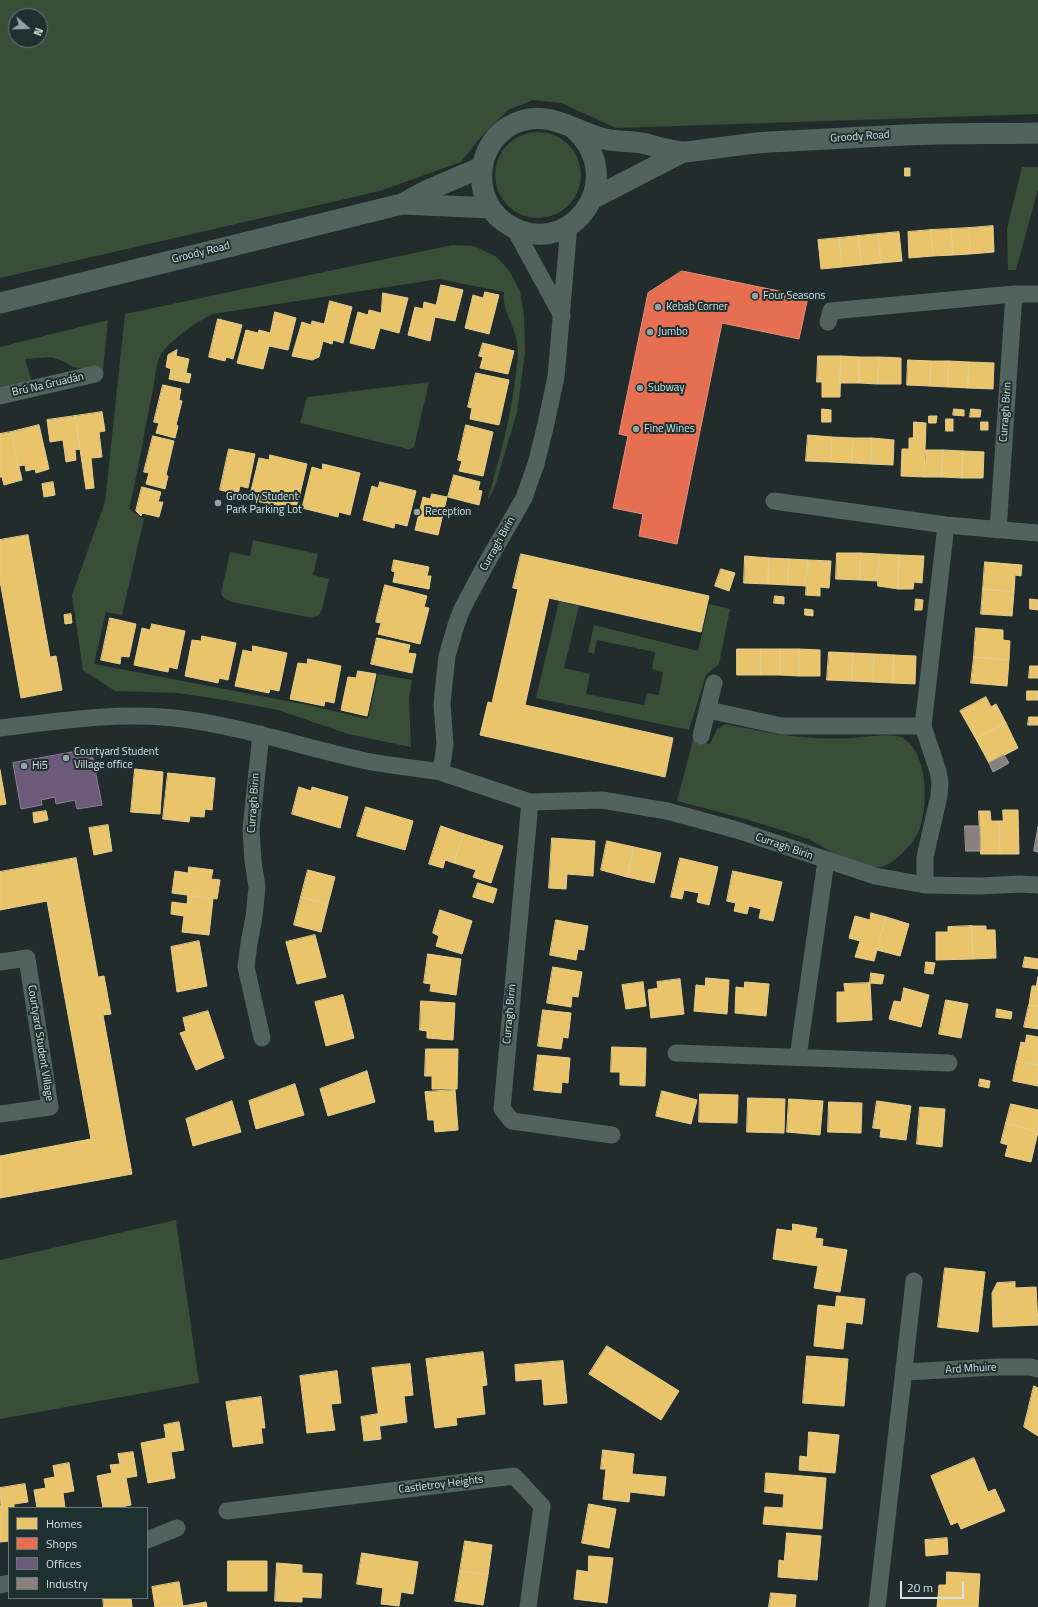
<!DOCTYPE html>
<meta charset="utf-8">
<style>
body{margin:0}
#map{position:relative;width:1038px;height:1607px;overflow:hidden;background:#222c2c;font-family:"Titillium Web",sans-serif}
canvas{display:block}
.legend{position:absolute;left:8px;top:1507px;width:140px;height:92px;box-sizing:border-box;background:#1e3030;border:1px solid #687777;margin:0;padding:5px 7px;list-style:none;font-size:12px;color:#d6e1e1}
.legend li{display:flex;align-items:center;gap:8px;height:20px}
.legend b{width:20px;border:1px solid #687777}
.north{position:absolute;left:8px;top:8px;width:40px;height:40px;box-sizing:border-box;background:#1e3030;border:1px solid #687777;border-radius:50%;rotate:110deg;font-size:11px;font-weight:700;line-height:16px;text-align:center;color:#d6e1e1}
.north::after{content:'';display:block;margin:auto;width:14px;height:18px;background:#97a2a2;clip-path:polygon(50% 0,100% 100%,50% 72%,0 100%)}
.scale{position:absolute;left:900px;top:1581px;width:64px;height:18px;box-sizing:border-box;border:2px solid #d6e1e1;border-top:0;padding-left:5px;font-size:12px;line-height:14px;white-space:nowrap;color:#d6e1e1;-webkit-text-stroke:3px #1e3030;paint-order:stroke}
</style>
<div id="map">
<canvas width="1038" height="1607"></canvas>
<ul class="legend">
<li><b style="height:11px;background:#e9c46a"></b>Homes</li>
<li><b style="height:11px;background:#e76f51"></b>Shops</li>
<li><b style="height:11px;background:#6d597a"></b>Offices</li>
<li><b style="height:11px;background:#8a817c"></b>Industry</li>
</ul>
<div class="north">N</div>
<div class="scale">20 m</div>
</div>
<script>
const ctx = document.querySelector('canvas').getContext('2d');
ctx.lineJoin = 'round';
function fillPath(path, color) { ctx.fillStyle = color; ctx.fill(path, 'evenodd'); }
function strokePath(path, color, width, dash) { ctx.strokeStyle = color; ctx.lineWidth = width; ctx.lineCap = dash ? 'butt' : 'round'; ctx.setLineDash(dash || []); ctx.stroke(path); }
function write(font, color, halo, rows, align = 'center') {
  ctx.font = font + ' "Titillium Web",sans-serif'; ctx.lineWidth = 4; ctx.setLineDash([]); ctx.textBaseline = 'middle'; ctx.strokeStyle = halo; ctx.fillStyle = color; for (const [text, x, y, turn = 0] of rows) {
    ctx.save(); ctx.translate(x, y); ctx.rotate((+turn || 0) * Math.PI / 180); ctx.textAlign = isNaN(turn) ? turn : align; if (halo) ctx.strokeText(text, 0, 0); ctx.fillText(text, 0, 0); ctx.restore();
  }
}
fillPath(new Path2D(`
 M0,0H1038V114L616,128L561,103L533,100L508,110L479,139L461,162L380,191L0,278ZM16,16H40V40H16Z
 M495 175a43 43 0 1 1 86 0a43 43 0 1 1-86 0Z
 M1022,167H1038V189L1016,270H1008L1007,229Z
 M452,245L474,246L495,256L508,269L520,291L524,315L525,353L517,412L496,483L489,499L488,498C499,460 510,421 515,381C516,371 518,361 518,351C518,329 501,311 504,292L439,279L213,314C198,321 172,339 162,353C157,358 155,377 154,385C145,426 139,468 129,509L144,519L122,615L106,612L94,664L308,705L368,719L378,674L412,680L409,698L411,747L348,734L278,710L224,700L178,693L115,691L83,670L72,595L105,502L125,314Z
 M108,320L103,371L73,367L63,361L51,357L25,359L31,379L28,383L0,389V347Z
 M429,382L414,447L412,448L408,449L300,423L307,397Z
 M253,540L318,554L313,575L329,579L322,610L319,615L313,618L307,617L232,602L223,597L221,594L230,552L250,556Z
 M559,601L579,606L564,668L590,674L586,694L644,705L647,693L659,695L663,672L652,669L655,652L597,640L594,654L588,652L594,625L698,651L709,604L730,609L719,664L706,675L689,730L536,698Z
 M726,724C770,734 816,742 861,737C871,736 894,733 903,738C928,753 928,804 920,828C915,840 906,851 896,859C889,864 884,868 874,867C870,867 864,865 860,863C852,860 842,858 834,854C826,849 817,843 808,839C765,824 721,812 677,801L693,740L710,744L717,729Z
 M176,1220L199,1383L0,1419V1260Z`), '#384e37');
const homes = new Path2D(`
 M905,168H910V176H905Z
 M993,226L994,252L970,254L969,228Z
 M969,228L970,254L953,255L951,229Z
 M951,229L953,255L933,256L931,230Z
 M931,230L933,256L909,258L908,232Z
 M899,232L902,261L881,263L878,234Z
 M878,234L881,263L861,265L858,236Z
 M858,236L861,265L842,267L839,238Z
 M839,238L842,267L821,269L818,240Z
 M441,285L463,290L455,321L435,317L430,341L408,335L415,307L423,309L424,302L436,305Z
 M485,292L499,295L489,334L465,328L473,295L483,298Z
 M383,293L408,298L399,333L380,328L374,349L350,343L358,312L368,315L369,310L381,313Z
 M330,301L352,307L343,343L333,340L332,344L323,341L319,357L312,360L292,356L302,322L311,325L312,321L324,324Z
 M275,312L296,318L288,350L269,346L263,369L237,363L246,330L258,333L259,330L270,333Z
 M218,319L242,325L233,359L226,357L225,361L209,357Z
 M483,343L514,351L508,374L480,368L483,357L479,356Z
 M177,350L176,356L189,359L186,373L191,374L189,383L169,379L171,369L166,367L168,355Z
 M818,356H841L840,397H822V382H817Z
 M841,356L859,357V383H840Z
 M859,357H879L878,384L859,383Z
 M879,357L901,358V384H878Z
 M908,360L931,361L930,386L907,385Z
 M931,361H949L948,387L930,386Z
 M949,361L969,362L968,388L948,387Z
 M969,362L994,363L993,389L968,388Z
 M476,373L509,380L499,425L470,419L472,408L468,407Z
 M163,385L181,389L179,400L182,401L176,425L178,426L175,438L156,433L159,423L154,422Z
 M822,409L831,410V422H822Z
 M954,409L964,410V416L953,415Z
 M971,409L981,410L980,417H970Z
 M102,412L105,431L99,432L102,457L91,458L94,488L86,489L75,416Z
 M75,416L80,449L75,450L76,460L66,462L63,440L50,442L47,420Z
 M929,416H937L936,423H929Z
 M946,419H953V431H946Z
 M914,422L926,423L924,477L901,476L902,449H909V438H913Z
 M981,422H988V430H981Z
 M39,425L49,469L36,473L35,469L26,471L25,465L19,466L11,432Z
 M466,425L493,432L483,476L459,471L462,461L458,460Z
 M11,432L22,480L4,485L2,477H0V434Z
 M808,435L832,437L831,462L806,461Z
 M153,436L174,441L166,475L168,476L165,489L146,484L149,473L144,472Z
 M832,437L853,438L852,463L831,462Z
 M853,438H872L871,464L852,463Z
 M872,438L894,440L893,465L871,464Z
 M229,449L255,454L248,488L240,486L238,494L220,490Z
 M926,450H943L942,477H924Z
 M943,450L963,451L962,478L942,477Z
 M963,451L984,452L983,478H962Z
 M270,455L307,464L297,506L286,503L284,508L249,499L259,458L269,460Z
 M323,464L360,473L350,515L339,512L338,517L302,508L312,467L322,470Z
 M454,475L480,482L478,490L482,491L479,505L448,497Z
 M53,482L55,495L44,497L42,484Z
 M380,482L416,491L407,526L395,523L394,528L363,520L372,486L378,488Z
 M142,487L161,492L158,502H163L159,517L142,513L141,516L136,511Z
 M432,494L447,497L438,535L415,530L423,497L430,499Z
 M28,535L50,657L56,656L62,690L21,698L0,581V540Z
 M837,553H861L860,580L836,579Z
 M861,553L879,554L878,581L860,580Z
 M521,554L709,596L701,632L549,598L525,705L673,738L665,777L480,735L488,702L492,703L518,589L513,588Z
 M879,554L899,555L898,589L878,586Z
 M899,555L924,556L922,583L914,582L913,589H898Z
 M745,556L769,558L768,584L744,583Z
 M769,558L789,559L788,585L768,584Z
 M789,559L808,560L807,586L788,585Z
 M394,560L429,567L427,576H431L429,589L393,582L395,572L392,571Z
 M808,560L831,561L829,588L820,587V596L806,595Z
 M985,562L1022,565L1021,576L1015,575L1014,592L983,589Z
 M721,569L735,573L729,591L715,586Z
 M385,585L427,596L424,607L429,608L420,644L378,634L381,623L376,622Z
 M983,589L1014,592L1012,616L981,614Z
 M775,596L784,597V604L774,603Z
 M916,599L923,600L922,610H915Z
 M1030,599L1038,600V610L1030,609Z
 M805,609L813,610V616L805,615Z
 M71,614L72,623L65,624L64,615Z
 M110,618L136,624L129,657L121,656L120,664L101,660Z
 M152,624L185,631L177,669L169,667L168,672L134,665L142,628L150,630Z
 M976,628L1003,630V640L1010,641L1009,660L974,657Z
 M202,636L236,643L228,680L219,678L218,683L185,676L192,640L201,641Z
 M377,638L410,645L408,653L416,654L412,673L371,664Z
 M253,646L287,653L279,691L270,689L269,693L235,686L243,650L252,652Z
 M737,649H761V675H737Z
 M761,649H780V675H761Z
 M780,649H799V676L780,675Z
 M799,649L820,650V676H799Z
 M829,652L853,653L852,681L827,680Z
 M853,653L874,654L873,682L852,681Z
 M874,654L894,655L893,683L873,682Z
 M894,655L916,656L915,684L893,683Z
 M974,657L1009,660L1007,686L971,683Z
 M308,659L341,666L334,703L325,701L324,706L290,699L298,663L307,664Z
 M1030,666H1038V678H1029Z
 M358,671L376,674L367,716L341,710L348,677L356,678Z
 M1027,691H1038V700H1027Z
 M986,697L991,707L996,704L1006,723L976,739L960,711Z
 M1029,717H1038V725H1028Z
 M1006,723L1018,748L989,763L976,739Z
 M135,769L163,772L160,814L131,812Z
 M0,770L6,804L0,805Z
 M168,773L215,778L212,810L205,809L204,817L190,816L189,822L163,819Z
 M299,787L311,791L312,787L348,797L340,828L292,814Z
 M366,807L413,821L405,850L357,836Z
 M1003,810H1018L1019,854H1000L999,821H1003Z
 M46,811L48,820L34,823L33,813Z
 M979,811H990L991,821H999L1000,854H981Z
 M108,825L112,851L94,855L89,828Z
 M441,826L464,834L454,863L445,860L443,868L429,864Z
 M464,834L503,846L491,883L473,877L476,870L454,863Z
 M552,838L595,841L593,876L567,874L566,889L549,888Z
 M607,841L634,847L627,877L601,870Z
 M634,847L661,853L654,883L627,877Z
 M76,858L98,977L104,976L111,1014L103,1015L132,1174L0,1198V1156L91,1139L47,901L0,910V872Z
 M680,858L718,867L709,905L697,902L699,893L684,890L682,899L671,897Z
 M189,867L213,870L211,879L220,880L217,899L172,893L175,871L188,873Z
 M308,870L335,877L328,904L301,897Z
 M733,871L782,882L773,921L759,918L761,909L749,906L747,914L734,911L736,903L727,901Z
 M478,883L497,889L493,903L473,897Z
 M188,895L213,899L209,935L182,932L184,916L171,914L172,902L187,904Z
 M301,897L328,904L321,932L294,925Z
 M440,910L472,921L462,954L436,946L439,936L433,933Z
 M871,913L886,917L874,961L855,957L860,941L849,938L855,916L870,920Z
 M886,917L909,924L900,956L877,950Z
 M556,920L588,926L584,950L578,949L576,960L550,955Z
 M972,926H986V930H995L996,958L973,959Z
 M972,926L973,959L936,960V932H948V927Z
 M315,935L326,977L297,984L286,942Z
 M199,941L207,986L177,992L171,947Z
 M428,954L461,959L456,995L430,991L431,984L424,983Z
 M1025,957L1038,959V969L1023,967Z
 M926,962L935,963L933,974L925,973Z
 M553,967L582,972L578,997L572,996L571,1007L547,1003Z
 M871,973L884,975L882,984L870,983Z
 M1038,977V1006L1029,1005L1032,986H1036Z
 M706,978L729,980L727,1014L694,1011L696,985L705,986Z
 M680,979L684,1014L651,1018L648,990L658,988L657,982Z
 M643,982L646,1006L626,1009L622,985Z
 M745,982L769,984L766,1016L735,1013L736,987L744,988Z
 M870,983L872,1020L837,1022V992H845L844,984Z
 M904,988L929,995L921,1027L889,1019L894,1001L901,1002Z
 M343,995L354,1038L326,1046L315,1002Z
 M946,1000L968,1004L961,1038L939,1034Z
 M421,1001L455,1003L453,1040L427,1038V1031L420,1030Z
 M1029,1005L1038,1006V1029L1024,1027Z
 M997,1009L1012,1012L1011,1019L996,1017Z
 M543,1010L571,1013L568,1038L563,1037L561,1049L538,1046Z
 M208,1011L224,1058L196,1070L180,1033L186,1031L183,1018Z
 M1027,1035L1038,1037V1065L1017,1061L1021,1042L1025,1043Z
 M612,1047L646,1048L645,1086L620,1085V1072H611Z
 M426,1049H458L457,1089H432V1076H425Z
 M538,1055L570,1058L568,1083L562,1082L561,1093L534,1090Z
 M1017,1061L1038,1065V1086L1013,1081Z
 M367,1071L375,1102L328,1116L320,1089Z
 M980,1079L990,1081L989,1088L979,1086Z
 M295,1084L304,1115L256,1129L249,1101Z
 M455,1090L458,1130L435,1132L434,1120H428L425,1092Z
 M662,1091L697,1100L691,1124L656,1116Z
 M700,1094L738,1095L737,1123L699,1122Z
 M748,1098L785,1099L784,1133L747,1132Z
 M789,1099L823,1101L820,1135L787,1132Z
 M232,1101L241,1132L193,1146L186,1119Z
 M877,1101L911,1106L906,1140L880,1137L881,1129L873,1128Z
 M829,1102L862,1103L861,1133L828,1132Z
 M1011,1104L1038,1110V1132L1006,1123Z
 M920,1107L945,1109L942,1147L917,1144Z
 M1006,1123L1038,1132L1031,1162L1005,1156L1008,1145L1001,1143Z
 M793,1224L817,1228L815,1238L823,1239L822,1246L847,1250L840,1292L814,1288L818,1266L773,1259L777,1229L792,1231Z
 M945,1268L985,1272L978,1332L938,1327Z
 M1015,1282V1288L1036,1287L1038,1325L993,1327L992,1293L997,1283Z
 M837,1296L865,1299L862,1324L846,1322L843,1349L814,1346L818,1305L835,1307Z
 M607,1346L679,1391L661,1420L589,1374Z
 M483,1352L487,1385L482,1386L485,1414L456,1418L457,1425L435,1428L426,1359Z
 M807,1356L848,1359L844,1406L803,1403Z
 M563,1361L567,1403L544,1405L542,1379L516,1381L515,1365Z
 M410,1364L413,1395L404,1396L407,1422L380,1426L372,1368Z
 M337,1371L341,1403L331,1404L335,1430L307,1433L300,1376Z
 M1034,1386L1038,1388V1436L1024,1427Z
 M261,1397L265,1428H261L263,1443L233,1447L226,1402Z
 M378,1414L381,1439L364,1441L361,1417Z
 M179,1422L184,1450L171,1452L175,1478L148,1483L141,1443L166,1438L164,1425Z
 M809,1432L839,1435L835,1473L799,1470L800,1456L807,1457Z
 M603,1450L634,1454L632,1474L666,1477L664,1496L630,1492L629,1502L603,1499L606,1469H601Z
 M133,1452L137,1476L126,1478L131,1505L117,1508H103L97,1476L112,1473L110,1465L120,1464L118,1454Z
 M974,1458L988,1492L995,1489L1005,1511L961,1529L958,1522L951,1525L931,1476Z
 M69,1463L74,1491L63,1493L65,1508H37L34,1490L46,1488L44,1479L55,1477L53,1466Z
 M766,1473L826,1478L822,1529L763,1524L765,1507L783,1508L784,1494L765,1492Z
 M25,1484L28,1502L14,1504V1508H9V1541L0,1542V1506H1L0,1488Z
 M589,1504L616,1509L609,1548L582,1543Z
 M787,1533L821,1536L817,1580L778,1577L779,1560L784,1561Z
 M947,1538L948,1554L926,1556L925,1540Z
 M465,1541L492,1545L488,1575L460,1571Z
 M362,1553L418,1562L413,1594L401,1592L399,1606L381,1604L383,1588L357,1584Z
 M589,1556L613,1558L607,1603L574,1599L577,1570L588,1572Z
 M228,1561H267V1591H228Z
 M277,1563L302,1565V1573L322,1574L321,1598L302,1597V1602L275,1601Z
 M460,1571L488,1575L483,1605L455,1601Z
 M947,1572L980,1574L978,1607H937L939,1585H946Z
 M179,1582L183,1606L206,1602L207,1607H155L152,1587Z
 M771,1593L796,1595L795,1607H769Z
 M103,1598H131L132,1607H104Z`);
fillPath(homes, '#e9c46a');
strokePath(homes, '#e3cd8e', 1);
const shops = new Path2D(`
 M682,271L808,297L799,339L722,323L677,544L639,536L643,514L613,508L628,436L619,434L648,293Z`);
fillPath(shops, '#e76f51');
strokePath(shops, '#e2917c', 1);
const offices = new Path2D(`
 M91,749L102,805L77,809L75,800L56,804L55,797L41,800L42,805L21,809L13,763Z`);
fillPath(offices, '#6d597a');
strokePath(offices, '#8c8299', 1);
const industry = new Path2D(`
 M1004,755L1009,763L993,772L989,763Z
 M965,826H980V851H966Z
 M1038,827V852L1034,851Z`);
fillPath(industry, '#8a817c');
strokePath(industry, '#a19e9a', 1);
strokePath(new Path2D(`
 M514,228L562,316
 M1014,294H1038
 M828,322L831,311L1014,294L998,530
 M0,396L95,374
 M774,501L946,525L1038,533
 M708,710L782,726H923
 M0,728C58,721 116,712 175,718C242,726 305,748 371,762C393,766 417,768 440,772L443,759L445,744L442,704L445,674L447,656L456,625L462,609L486,564L524,498L536,464L545,428L556,377L569,225
 M261,734L251,829L253,861L257,887L254,917L249,943L246,967L262,1038
 M701,736L714,683
 M440,772L530,802L602,800L667,811L737,830L875,876L925,885L980,886L1020,884L1038,885
 M530,802L502,1109L512,1121L612,1135
 M925,885V857L939,796L940,783L938,771L923,726L946,525
 M0,962L27,958L50,1107L0,1114
 M676,1053L949,1063
 M798,1057L826,861
 M905,1372L997,1367H1031L1038,1369
 M227,1511L514,1476L542,1506L528,1607
 M147,1540L177,1528
 M0,1585L9,1583
 M877,1607L914,1281`), '#52625c', 17);
strokePath(new Path2D(`
 M573,128C633,181 566,266 504,222C467,195 478,134 521,121C551,111 576,132 605,139C617,142 630,141 642,143C655,146 669,151 683,152C691,152 700,150 708,149C729,147 749,143 770,142C815,140 859,137 904,135C949,133 993,134 1038,133
 M592,199L683,152
 M402,204L491,208
 M0,303L402,204L426,191L482,167`), '#52625c', 21);
for (const [x, y, r, color] of [
 [755,296,4,"#97a2a2"],
 [658,307,4,"#97a2a2"],
 [650,332,4,"#97a2a2"],
 [640,388,4,"#97a2a2"],
 [636,429,4,"#97a2a2"],
 [218,503,4,"#97a2a2"],
 [417,512,4,"#97a2a2"],
 [66,758,4,"#97a2a2"],
 [24,766,4,"#97a2a2"]
]) { const dot = new Path2D(); dot.arc(x, y, r, 0, 2 * Math.PI); ctx.fillStyle = color; ctx.fill(dot); strokePath(dot, '#1e3030', 1.5); }
write('11px', '#d6e1e1', '#1e3030', [
 ["Groody Road",860,137,-4],
 ["Groody Road",201,253,-14],
 ["Brú Na Gruadán",48,385,-13],
 ["Curragh Birin",1006,412,-86],
 ["Curragh Birin",498,544,-61],
 ["Curragh Birin",254,803,-86],
 ["Curragh Birin",784,847,19],
 ["Curragh Birin",510,1014,-85],
 ["Courtyard Student Village",40,1043,81],
 ["Ard Mhuire",971,1369,-3],
 ["Castletroy Heights",441,1485,-7]
]);
write('11px', '#d6e1e1', '#1e3030', [
 ["Four Seasons",763,296],
 ["Kebab Corner",666,307],
 ["Jumbo",658,332],
 ["Subway",648,388],
 ["Fine Wines",644,429],
 ["Groody Student",226,497],
 ["Park Parking Lot",226,510],
 ["Reception",425,512],
 ["Courtyard Student",74,752],
 ["Village office",74,765],
 ["Hi5",32,766]
], 'left');
</script>
